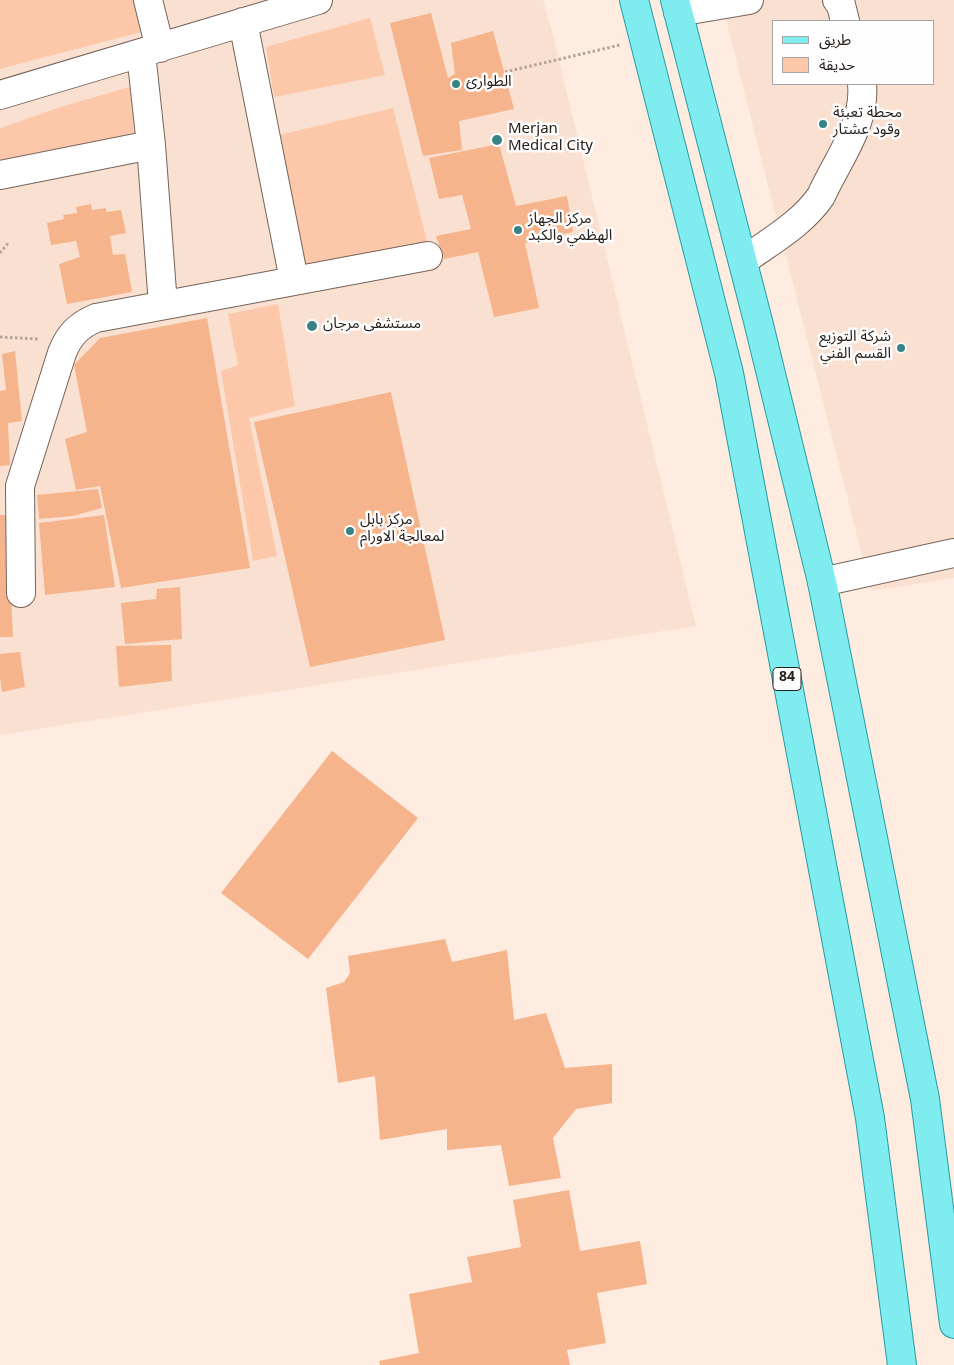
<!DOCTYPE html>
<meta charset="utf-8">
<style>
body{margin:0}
#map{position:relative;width:954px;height:1365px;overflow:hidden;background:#ffece1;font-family:Georgia,"Noto Sans Arabic",serif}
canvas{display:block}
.legend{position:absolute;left:772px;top:20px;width:162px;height:65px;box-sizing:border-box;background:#fefefe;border:1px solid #a8a6a4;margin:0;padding:6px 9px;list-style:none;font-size:15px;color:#27211d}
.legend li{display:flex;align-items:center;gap:10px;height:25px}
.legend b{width:25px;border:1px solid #a8a6a4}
</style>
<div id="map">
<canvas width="954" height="1365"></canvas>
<ul class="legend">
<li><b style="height:6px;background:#7fecef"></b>طريق</li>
<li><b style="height:14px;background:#fcc8a9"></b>حديقة</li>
</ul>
</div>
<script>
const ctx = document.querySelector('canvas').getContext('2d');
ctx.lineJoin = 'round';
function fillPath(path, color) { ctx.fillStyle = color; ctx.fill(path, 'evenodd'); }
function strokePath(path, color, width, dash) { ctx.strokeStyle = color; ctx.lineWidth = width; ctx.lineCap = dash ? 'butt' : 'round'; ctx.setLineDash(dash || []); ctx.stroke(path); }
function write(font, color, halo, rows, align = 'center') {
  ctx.font = font + ' Georgia,"Noto Sans Arabic",serif'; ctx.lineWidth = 5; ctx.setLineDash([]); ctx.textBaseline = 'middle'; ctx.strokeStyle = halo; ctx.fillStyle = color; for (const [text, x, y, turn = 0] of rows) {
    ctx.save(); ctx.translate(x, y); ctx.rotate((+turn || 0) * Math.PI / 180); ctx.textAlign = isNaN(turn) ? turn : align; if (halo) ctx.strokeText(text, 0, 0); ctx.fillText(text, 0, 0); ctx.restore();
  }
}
fillPath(new Path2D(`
 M0,0H543L551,27L696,626L0,735Z
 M721,0H954V578L871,591ZM773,21H933V84H773Z`), '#fae0d1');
fillPath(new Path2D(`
 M0,0H133L141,32L0,69Z
 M370,18L385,75L274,97L266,47Z
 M133,86L134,140L0,167V128L64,106Z
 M393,108L429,249L305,274L279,135Z
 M278,304L295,406L249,418L277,556L253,561L221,371L238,365L228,314Z`), '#fcc8a9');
fillPath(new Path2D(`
 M431,13L448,78L455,74L451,43L493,31L514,109L459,121L462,150L423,156L390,23Z
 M499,144L516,206L567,196L573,232L525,243L539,308L494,317L478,252L444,259L436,236L471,229L462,195L439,199L429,158Z
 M91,204L92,210L106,208V212L121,210L126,233L110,236L113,255L125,254L132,292L67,304L59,264L80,257L76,241L51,245L47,223L64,219L63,215L77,213L76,207Z
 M207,318L250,568L121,588L100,486L76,490L65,439L87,432L74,365L100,338Z
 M15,351L22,421L8,423L10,465L0,466V391L6,390L2,354Z
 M391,392L445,640L310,667L254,422Z
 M98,489L102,508L73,516L39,519L37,495Z
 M0,515H7L13,637H0Z
 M104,515L115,587L45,595L39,523Z
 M180,587L182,639L125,644L121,603L156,599L157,589Z
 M171,645L172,681L119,687L116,646Z
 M20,652L25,687L2,692L0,678V654Z
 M332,751L418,818L308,959L221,893Z
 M445,939L452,962L507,950L514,1020L546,1013L565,1068L612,1064V1103L576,1109L553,1138L561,1178L509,1186L501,1145L447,1150V1129L380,1140L375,1076L338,1083L326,988L344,982L350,973L348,956Z
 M569,1190L580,1251L640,1241L647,1284L597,1293L606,1343L567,1350L570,1365H380L379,1361L419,1353L409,1294L472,1282L467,1257L521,1247L513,1200Z`), '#f6b48c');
const minor = new Path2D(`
 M148,0L160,48
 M837,0L841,5L845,21
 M678,12L749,0
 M243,22L294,280
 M141,53L151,145L163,305
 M0,95L318,0
 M0,175L151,145
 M743,261C769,242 802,224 821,196C837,160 866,125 862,84
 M822,582L954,553
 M21,593L20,486L62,353C69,335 79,325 96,318L428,256`);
const major = new Path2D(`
 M634,0L729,373L870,1118L902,1365
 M675,0L758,321L822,582L925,1099L954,1324`);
strokePath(minor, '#74645a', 30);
strokePath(major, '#289d9e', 30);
strokePath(new Path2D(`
 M505,72L620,45
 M0,253L9,242
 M0,337L38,339`), '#b3a59c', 3, [2.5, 2.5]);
strokePath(minor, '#fff', 28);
strokePath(major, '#7fecef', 28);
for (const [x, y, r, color] of [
 [456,84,5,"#3a8384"],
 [823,124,5,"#3a8384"],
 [497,140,6,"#3a8384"],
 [518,230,5,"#3a8384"],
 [312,326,6,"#3a8384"],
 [901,348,5,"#3a8384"],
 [350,531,5,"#3a8384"]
]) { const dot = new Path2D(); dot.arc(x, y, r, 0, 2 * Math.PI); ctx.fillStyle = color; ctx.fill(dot); strokePath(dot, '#fefefe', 2); }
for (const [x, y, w] of [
 [787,679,28]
]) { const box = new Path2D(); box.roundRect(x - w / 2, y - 11.5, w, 23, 4); ctx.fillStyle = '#fefefe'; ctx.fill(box); strokePath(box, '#27211d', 1); }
write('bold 14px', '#27211d', null, [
 ["84",787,679]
]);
write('15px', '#27211d', '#fefefe', [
 ["الطوارئ",466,84],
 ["محطة تعبئة",833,115],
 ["وقود عشتار",833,132],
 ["Merjan",508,131],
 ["Medical City",508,148],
 ["مركز الجهاز",528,221],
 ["الهظمي والكبد",528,238],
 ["مستشفى مرجان",323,326],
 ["شركة التوزيع",891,339,"right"],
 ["القسم الفني",891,356,"right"],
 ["مركز بابل",360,522],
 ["لمعالجة الاورام",360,539]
], 'left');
</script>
